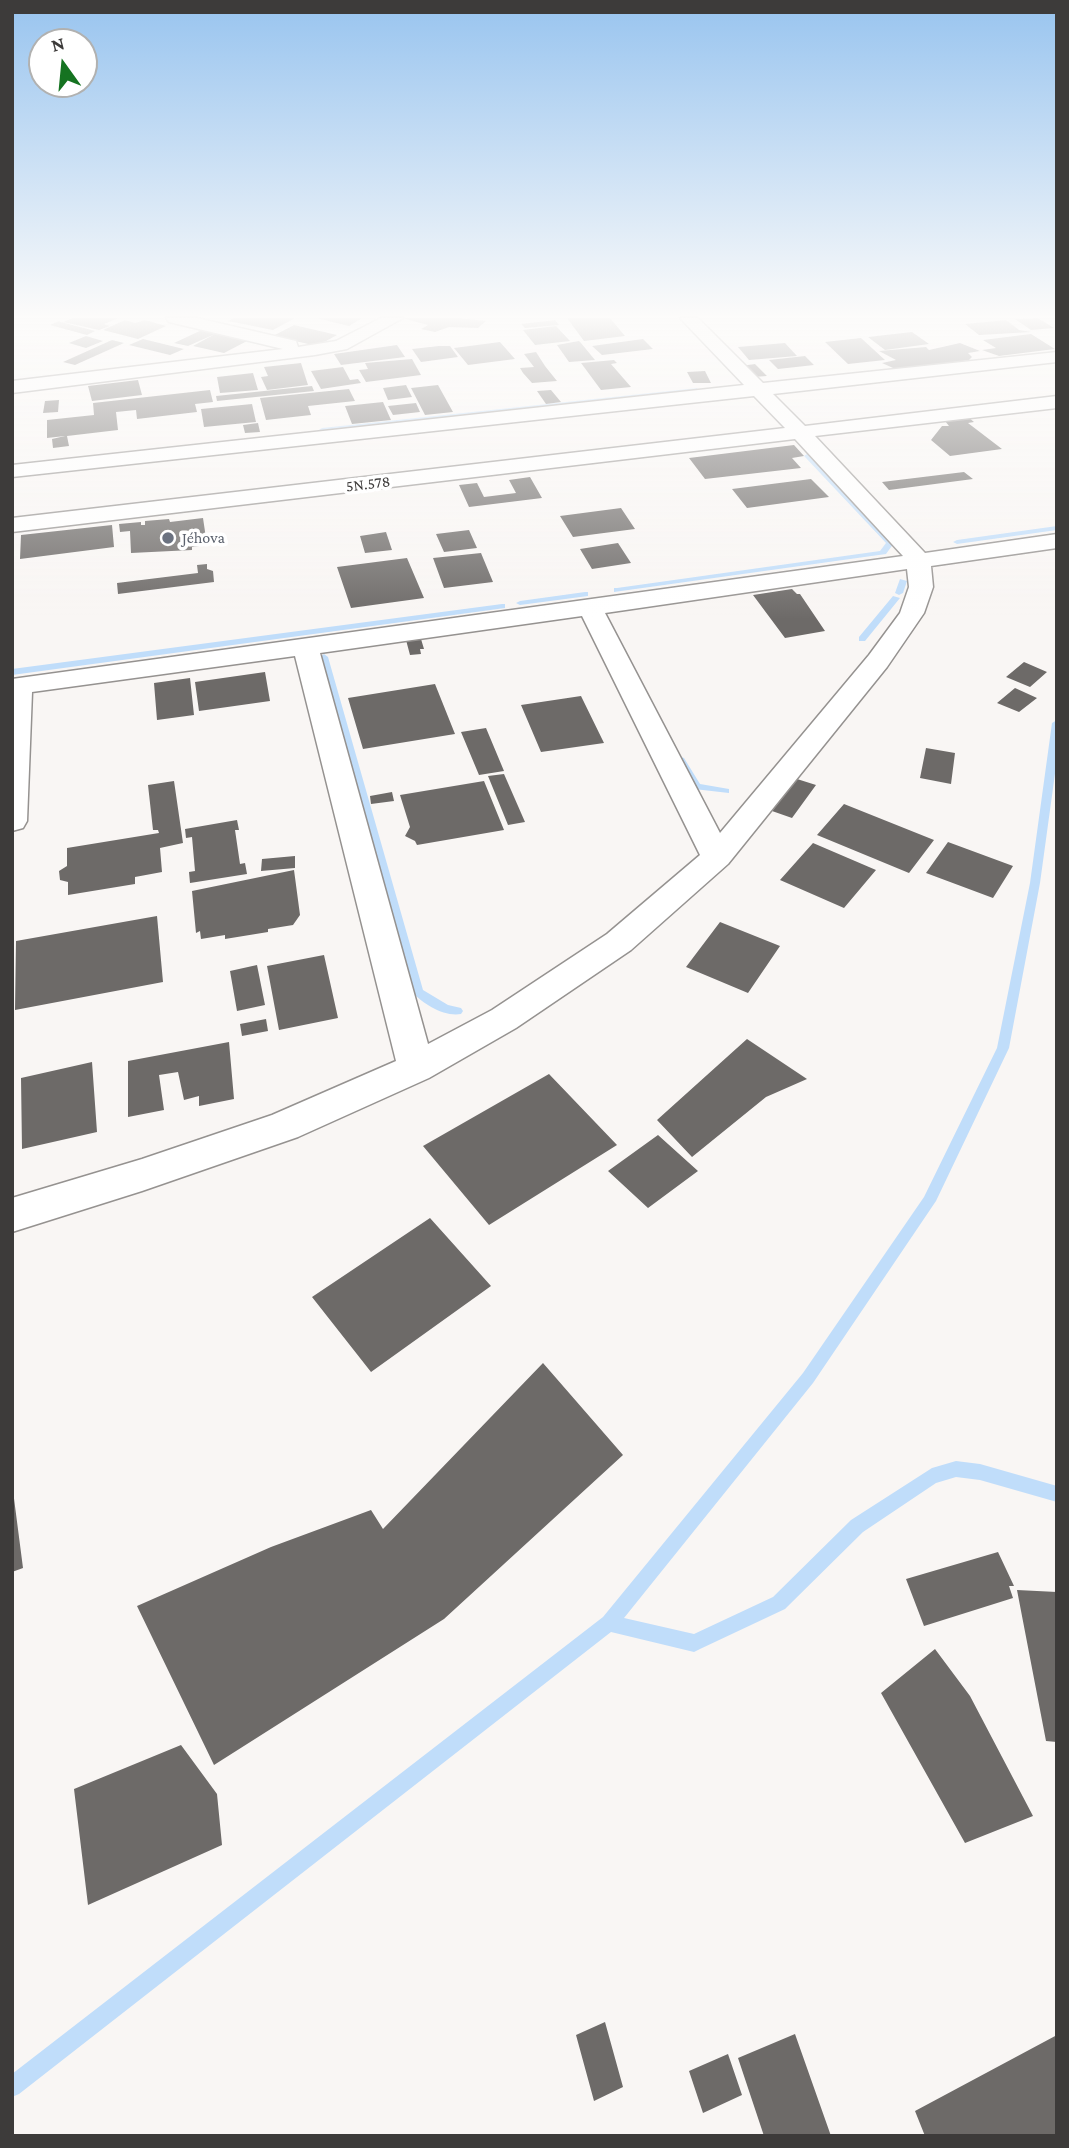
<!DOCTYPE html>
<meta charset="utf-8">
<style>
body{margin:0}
#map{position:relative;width:1069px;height:2148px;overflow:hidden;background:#f9f6f4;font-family:"Crimson Pro",serif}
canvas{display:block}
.frame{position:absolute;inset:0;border:14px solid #3d3b3a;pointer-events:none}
.north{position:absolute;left:28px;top:28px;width:70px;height:70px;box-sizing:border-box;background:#fff;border:2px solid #b1b1b0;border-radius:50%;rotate:345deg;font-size:19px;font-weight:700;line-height:28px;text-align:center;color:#3d3b3a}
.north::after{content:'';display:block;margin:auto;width:24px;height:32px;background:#157321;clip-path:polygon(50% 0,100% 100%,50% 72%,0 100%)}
</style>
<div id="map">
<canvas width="1069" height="2148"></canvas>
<div class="frame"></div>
<div class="north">N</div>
</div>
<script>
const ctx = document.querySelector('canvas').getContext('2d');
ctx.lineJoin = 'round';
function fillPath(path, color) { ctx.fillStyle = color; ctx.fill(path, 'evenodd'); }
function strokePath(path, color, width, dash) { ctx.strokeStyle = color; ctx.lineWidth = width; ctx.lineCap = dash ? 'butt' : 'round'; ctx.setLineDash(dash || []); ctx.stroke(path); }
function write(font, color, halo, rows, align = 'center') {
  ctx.font = font + ' "Crimson Pro",serif'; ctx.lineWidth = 7; ctx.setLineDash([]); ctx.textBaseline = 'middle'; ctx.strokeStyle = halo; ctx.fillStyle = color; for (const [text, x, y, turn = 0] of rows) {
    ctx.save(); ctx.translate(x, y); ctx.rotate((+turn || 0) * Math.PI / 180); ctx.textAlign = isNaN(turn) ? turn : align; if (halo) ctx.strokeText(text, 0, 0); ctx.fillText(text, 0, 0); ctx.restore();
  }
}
fillPath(new Path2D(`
 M697,388L699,391L322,432L319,430L322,428Z
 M807,454L893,541L894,543L886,554L614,592V588H617L880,551L886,543L805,457L804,456Z
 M1057,526V530L957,544L953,542L957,540Z
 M900,579L907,581L903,593L899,595L895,593Z
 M585,592H588V596L520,605L516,603L520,601Z
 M893,596L900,598L865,641H859V637Z
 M502,604H505V608L12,675V669Z
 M324,654L328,657L423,990L448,1005L461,1008L463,1011L461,1014C444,1017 423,1004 412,992L320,657Z
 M1057,720V759L1040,883L1009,1048L936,1201L813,1383L624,1618L694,1634L773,1597L851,1520L932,1468L956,1461L980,1464L1057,1486V1502L980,1480L956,1477L936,1483L863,1532L785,1609L700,1649L694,1652L611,1632L19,2094L12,2097V2074L603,1617L803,1373L924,1197L997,1048L1030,883L1052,723Z
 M681,757L684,758L700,784L729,789V793L694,789L676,760Z`), '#c0ddfa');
fillPath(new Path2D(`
 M72,318H119L104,324L110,326L99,330L63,322Z
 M233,318H295L273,330L228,321Z
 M316,318H362L349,326Z
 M402,318H460L486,321L478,328L449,327L435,332L421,329L428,325Z
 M567,318H610L625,336L584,341Z
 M1038,318L1054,328L1031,330L1015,319Z
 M125,320L135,323L145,320L166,326L138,339L103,330Z
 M555,320L559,325L525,328L521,324Z
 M1006,320L1019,330L1031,332L979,335L965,324Z
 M59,321L61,322L95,331L87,335L50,325Z
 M294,325L337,335L317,346L273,336Z
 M556,326L570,341L535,345L523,330Z
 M204,329L249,340L224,353L193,346L215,334L188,346L174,343Z
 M912,332L929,344L885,350L868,337Z
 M1031,334L1055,349L999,356L982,350L996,348L983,340Z
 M86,336L103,341L86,348L69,343Z
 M861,338L885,360L848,364L825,342Z
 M143,339L184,349L170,355L129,345Z
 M643,339L653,349L602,355L592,346Z
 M112,340L124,343L75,365L63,362Z
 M579,341L581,343L595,360L569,362L557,345Z
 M500,342L515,359L468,365L454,348Z
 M785,343L797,356L749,360L738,347Z
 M960,343L980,351L968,353L972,357L969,360L902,372L882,363L896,360L879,351L926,347L929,350Z
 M397,345L405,357L341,365L334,354Z
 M439,346H450L458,357L421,362L412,349Z
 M536,352L545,366L557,381L532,383L523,373L520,368L534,367L524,354Z
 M805,356L814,365L778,369L769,360Z
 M412,359L421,375L366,382L359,370L368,369L365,363Z
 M614,360L617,363L611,364L631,387L601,390L581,363Z
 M301,363L308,385L267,390L261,377L268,376L264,367Z
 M755,364L767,376L753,377L741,366Z
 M343,367L350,380L358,379L361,383L321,389L311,371Z
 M705,371L711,383H693L687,372Z
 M253,373L258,390L220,393L217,377Z
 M138,380L142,395L92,401L88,386Z
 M406,385L412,397L388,400L383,388Z
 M438,385L453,412L425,415L411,388Z
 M312,386L314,391L217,401L216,396Z
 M349,389L355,401L308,406L311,415L266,420L260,398Z
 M210,390L213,402L195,404L197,412L137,419L136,410L116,412L118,430L67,436L69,446L53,448L52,439L65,436L47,438V420L94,415L93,403Z
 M551,390L561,402L546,404L537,391Z
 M59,400L58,412L43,413L45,401Z
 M383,402L391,420L352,424L345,406Z
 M416,403L420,412L393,415L388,406Z
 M252,404L256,422L204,427L201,409Z
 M968,417L974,422L968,423L1002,449L950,456L931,440L942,426H949L945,421Z
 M258,423L260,432L245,433L243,425Z
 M794,445L804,456L792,458L801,468L705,479L689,458Z
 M964,472L973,479L889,490L882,482Z
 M530,477L542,498L469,507L459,485L477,483L484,497L516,493L509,480Z
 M811,479L829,497L747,508L732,489Z
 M621,508L635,529L573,537L560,516Z
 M203,518L207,545L192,547V550L131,553L130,531L120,532L119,524L141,522V525H145V521L169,519L170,522Z
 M112,525L114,547L20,559L21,535Z
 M469,530L477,548L444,552L436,534Z
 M386,532L392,550L365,553L360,536Z
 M618,543L631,563L592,569L580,549Z
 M481,553L493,582L444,588L433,558Z
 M407,558L424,598L351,608L337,567Z
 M207,564V569L213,571L214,582L118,594L117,583L198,573L197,565Z
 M792,589L797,594H800L825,631L785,638L753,595Z
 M421,639L424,649H420L421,654L410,655L406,640Z
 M1024,662L1047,672L1030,687L1006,677Z
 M265,672L270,701L199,711L195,682Z
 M190,678L194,715L157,720L154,683Z
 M435,684L455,734L363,749L348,698Z
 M1015,688L1037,698L1019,712L997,703Z
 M581,696L604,743L541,752L521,705Z
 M486,728L504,771L479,775L461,732Z
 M926,748L955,753L951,784L920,778Z
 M504,774L525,822L508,825L488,776Z
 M797,779L816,785L792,818L772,811Z
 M174,781L183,843L160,848L162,872L135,877V884L68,895V882L60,880L59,871L67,866V848L159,833L158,830H153L148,785Z
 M484,781L504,830L417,845L415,841L405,836L410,827L400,795Z
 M392,792L394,801L371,804L370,796Z
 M844,804L934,840L909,873L817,835Z
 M237,820L239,830H235L240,864L245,863L247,874L190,883L189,872L195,871L192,837L186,838L185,829Z
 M948,842L1013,866L993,898L926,873Z
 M813,843L876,870L844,908L780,880Z
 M295,856V868L261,871L262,859Z
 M294,870L300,915L293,925L268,929V932L225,939V935L201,939L200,931L196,933L192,891Z
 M157,916L163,982L15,1010L16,941Z
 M720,922L780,946L748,993L686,967Z
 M324,955L338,1018L279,1030L267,966Z
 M257,965L265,1005L237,1011L230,971Z
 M266,1019L268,1031L242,1036L240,1024Z
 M747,1039L807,1079L766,1097L692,1157L657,1120Z
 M229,1042L234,1099L199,1106V1096L184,1100L178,1072L159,1075L164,1110L128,1117V1061Z
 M92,1062L97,1132L22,1149L21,1078Z
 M549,1074L617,1145L489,1225L423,1146Z
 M658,1135L698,1171L648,1208L608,1171Z
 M430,1218L491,1286L371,1372L312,1297Z
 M543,1363L623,1455L444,1619L214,1765L137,1606L271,1547L371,1510L383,1529Z
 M12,1483L23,1568L12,1572Z
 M998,1552L1014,1586H1009L1013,1598L924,1626L906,1579Z
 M1017,1590L1057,1592V1742L1046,1741Z
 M935,1649L970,1696L1033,1816L965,1843L881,1693Z
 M181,1745L217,1794L222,1845L88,1905L74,1789Z
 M605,2022L623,2087L594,2101L576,2035Z
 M795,2034L831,2136H764L738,2058Z
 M1057,2035V2136H925L915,2111Z
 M728,2054L742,2095L703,2113L689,2071Z`), '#6d6a68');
const street = new Path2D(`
 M166,318H197L296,341L298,347L336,341L381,318H403L347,349L315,355L12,393V381L283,349L169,322Z
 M680,318H698L763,383L1057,352V362L773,394L805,426L1057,396V408L815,436L925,553L1057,534V548L931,566L933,587L924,613L887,667L728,864L631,950L516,1028L429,1078L298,1137L142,1191L12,1232V1198L142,1159L272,1115L396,1061L295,656L32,692L27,821L23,828L12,831V679L903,556L795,439L12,532V518L785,428L754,396L12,477V465L744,385ZM907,569L909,587L900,613L869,655L720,833L605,613ZM582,616L700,855L607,934L492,1010L428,1044L320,653Z`);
strokePath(street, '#959290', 3);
fillPath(street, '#fff');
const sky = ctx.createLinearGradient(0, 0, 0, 619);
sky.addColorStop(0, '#98c4ef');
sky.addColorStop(0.51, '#fcfbfa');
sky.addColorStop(1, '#fcfbfa00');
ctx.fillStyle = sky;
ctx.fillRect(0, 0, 1069, 619);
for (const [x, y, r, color] of [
 [168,538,7,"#6b7280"]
]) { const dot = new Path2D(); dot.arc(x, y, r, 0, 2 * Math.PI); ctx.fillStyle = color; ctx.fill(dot); strokePath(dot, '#fff', 2.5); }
write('16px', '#3d3b3a', '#fff', [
 ["5N.578",368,484,-7]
]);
write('16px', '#5b616d', '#fff', [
 ["Jéhova",182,538]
], 'left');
</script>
